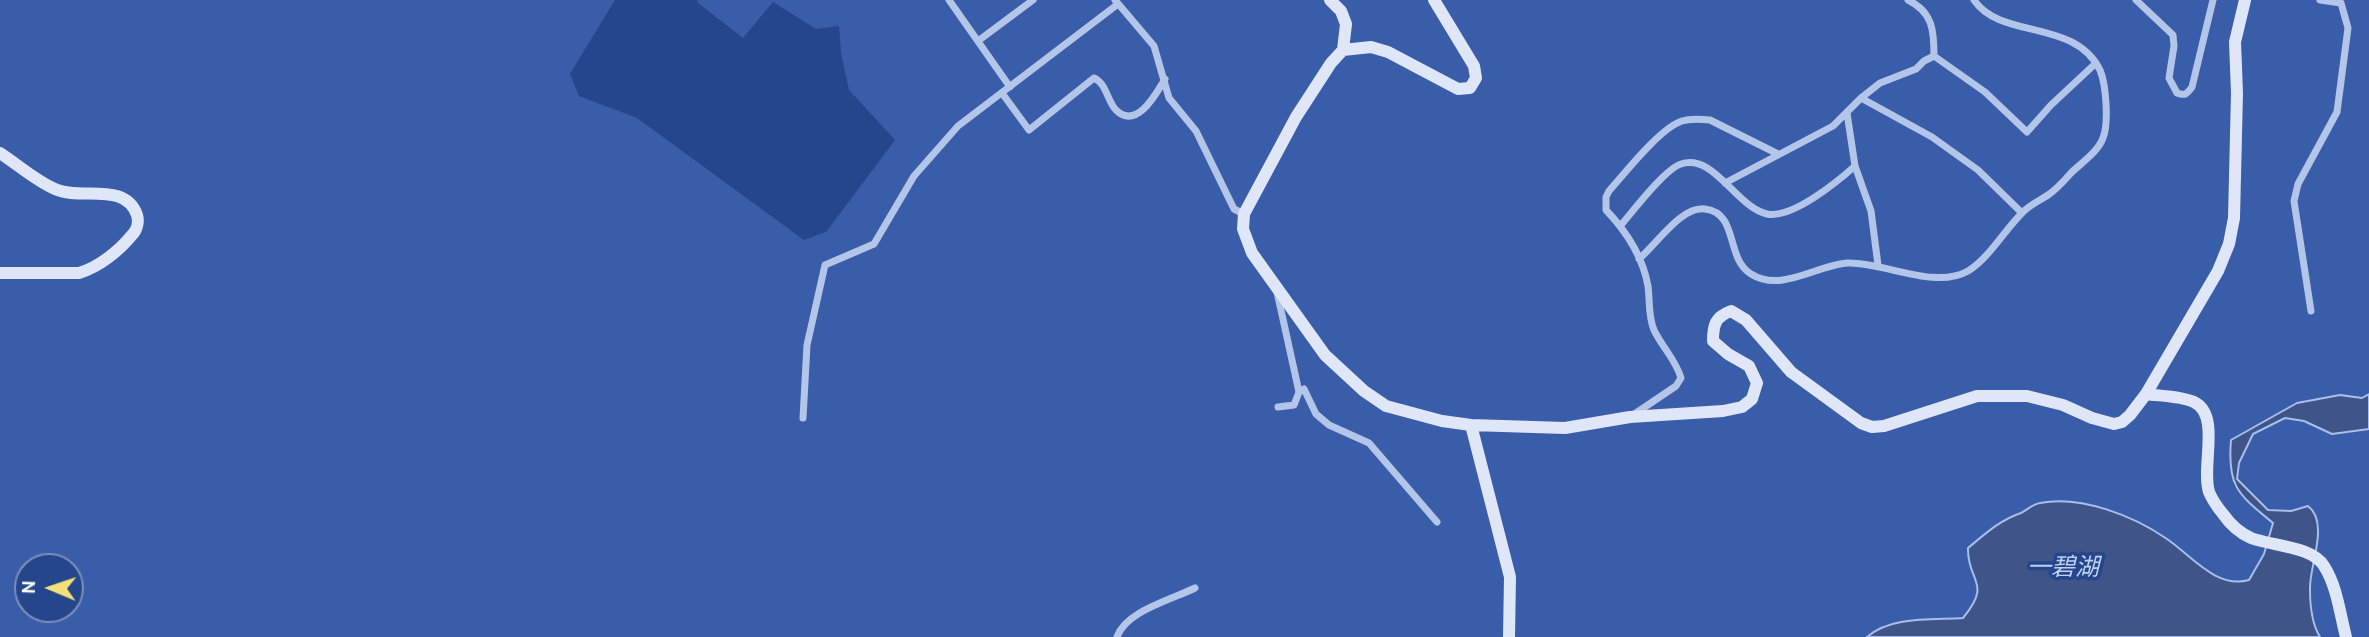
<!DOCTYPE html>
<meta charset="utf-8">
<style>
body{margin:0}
#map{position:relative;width:2369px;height:637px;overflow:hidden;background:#25458c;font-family:Overpass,sans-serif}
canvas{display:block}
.north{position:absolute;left:14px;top:553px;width:70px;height:70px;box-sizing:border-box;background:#25458c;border:2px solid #7c8fba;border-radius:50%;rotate:272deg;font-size:19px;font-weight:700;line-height:28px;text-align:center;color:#fff}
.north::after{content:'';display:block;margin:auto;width:24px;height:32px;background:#f4e078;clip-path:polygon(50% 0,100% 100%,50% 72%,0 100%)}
</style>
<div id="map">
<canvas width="2369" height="637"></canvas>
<div class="north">N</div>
</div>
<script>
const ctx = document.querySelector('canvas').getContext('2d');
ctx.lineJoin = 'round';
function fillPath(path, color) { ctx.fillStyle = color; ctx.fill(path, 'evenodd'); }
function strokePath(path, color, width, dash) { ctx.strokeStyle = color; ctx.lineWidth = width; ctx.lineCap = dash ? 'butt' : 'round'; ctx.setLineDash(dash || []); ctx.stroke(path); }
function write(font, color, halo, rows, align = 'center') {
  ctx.font = font + ' Overpass,"Noto Sans JP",sans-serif'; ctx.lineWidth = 7; ctx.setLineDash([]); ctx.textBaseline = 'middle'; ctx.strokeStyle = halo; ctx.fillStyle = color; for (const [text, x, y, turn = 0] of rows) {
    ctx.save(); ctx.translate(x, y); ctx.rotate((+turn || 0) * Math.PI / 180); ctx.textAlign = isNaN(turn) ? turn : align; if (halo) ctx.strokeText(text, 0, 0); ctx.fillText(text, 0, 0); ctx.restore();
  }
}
fillPath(new Path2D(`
 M0,0H615L570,74L579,96L637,118L804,240L826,232L895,140L849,90L841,53L839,26L816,29L773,2L743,38L698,3L697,0H2369V394L2362,398L2340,395L2297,403L2231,441L2234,486L2255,508L2273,523L2264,554L2249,580L2239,582L2221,580L2167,539L2039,503L2019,514L1968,557C1979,585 1984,594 1963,618C1932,620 1892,616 1867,637H0ZM28,567H70V609H28Z
 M2286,418L2304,421L2333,434L2369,429V637H2320L2313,615L2310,587L2319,526L2308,506L2291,511L2268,510L2237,479L2239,463L2253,434Z`), '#3a5da9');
const water = new Path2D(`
 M2369,394V429L2332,434L2304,421L2285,418L2253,434L2239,463L2237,479L2268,510L2291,511L2308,506C2330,523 2309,566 2310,589C2310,604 2312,624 2320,637H1867C1891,616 1932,620 1963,618C1993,582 1967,582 1968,548C1985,534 2000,520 2021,513C2027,510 2033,504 2040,503C2081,495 2134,516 2167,539C2192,556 2216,589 2249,580L2264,554L2273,523C2238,494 2227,487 2231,440L2297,403L2340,395L2362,398Z`);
fillPath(water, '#3f5589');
strokePath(water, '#a8beeb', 2);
strokePath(new Path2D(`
 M949,0L1010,87
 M1115,0L1154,46L1169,98L1196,131L1234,209L1244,214
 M1908,0C1933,12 1934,31 1934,56
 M2136,0L2173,35L2174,46L2169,78L2177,93C2185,96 2187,94 2192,87L2213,0
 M978,41L1033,0
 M1934,56L1985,92L2027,132L2051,105L2096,63
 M1002,93L1029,130L1094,78C1107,84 1107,101 1116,110C1137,131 1157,92 1165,79
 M1861,98L1932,137L1978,170L2022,213
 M1847,113L1855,166L1871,211L1878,265
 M1725,183L1833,126L1861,98L1880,83L1916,69L1924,61L1934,56
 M1621,225C1634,210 1665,169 1681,164C1714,153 1736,207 1767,214C1792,219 1837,182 1855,166
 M1639,259C1657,244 1681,206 1705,209C1739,213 1725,258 1751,274C1781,293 1816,265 1848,263C1884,262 1935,290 1968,271C1989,258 2004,231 2022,213C2029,205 2039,201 2048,195C2057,189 2064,181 2071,173C2081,163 2098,152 2103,138C2109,123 2106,84 2100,70C2074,18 2001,40 1974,0
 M1277,292L1299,392L1294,405L1278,407
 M2311,311L2294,201L2298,184L2337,112L2348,28L2341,3L2320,0
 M1299,392L1304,389L1316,414L1329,425L1369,443L1437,522
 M1633,415L1676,386L1681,378C1676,360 1662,347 1654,330C1648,316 1650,301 1648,286C1643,258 1626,231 1606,210V197L1609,191C1625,173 1660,128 1682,121C1691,118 1701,119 1710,120L1778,154
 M803,418L807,345L825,265L874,244L914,176L958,126L1118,4
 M1117,637C1126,611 1171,600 1195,588`), '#b4c5ea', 7);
strokePath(new Path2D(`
 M1330,0L1341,11L1346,24L1343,50L1331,63L1296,117L1244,214L1243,229L1252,253L1325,355L1364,391L1386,406L1442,421L1471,425L1565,428L1630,417L1723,411L1742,407L1752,399L1757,383L1749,366L1728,354L1713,341C1713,325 1715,317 1731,311L1746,320L1791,372L1861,423L1872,427L1884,426L1977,396H2027L2063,405L2092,418L2114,424L2122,422L2130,415L2146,394L2218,271L2229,244L2234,218L2237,93L2235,42L2245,0
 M1343,50L1371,47L1388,52L1458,89L1470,88L1476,78L1474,66L1434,0
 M0,153C17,164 36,181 55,189C81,201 125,181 137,215C139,222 137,230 132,235C119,251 99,267 79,273H0
 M2146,394C2160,396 2181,396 2194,402C2221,415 2201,466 2209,492C2212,499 2218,508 2223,514C2230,524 2240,533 2251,538C2272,546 2312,546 2324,566C2337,586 2340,614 2346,637
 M1471,425L1510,577L1509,637`), '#dfe6f8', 12);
write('italic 24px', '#c0d0f1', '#25458c', [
 ["一碧湖",2063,570]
]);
</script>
